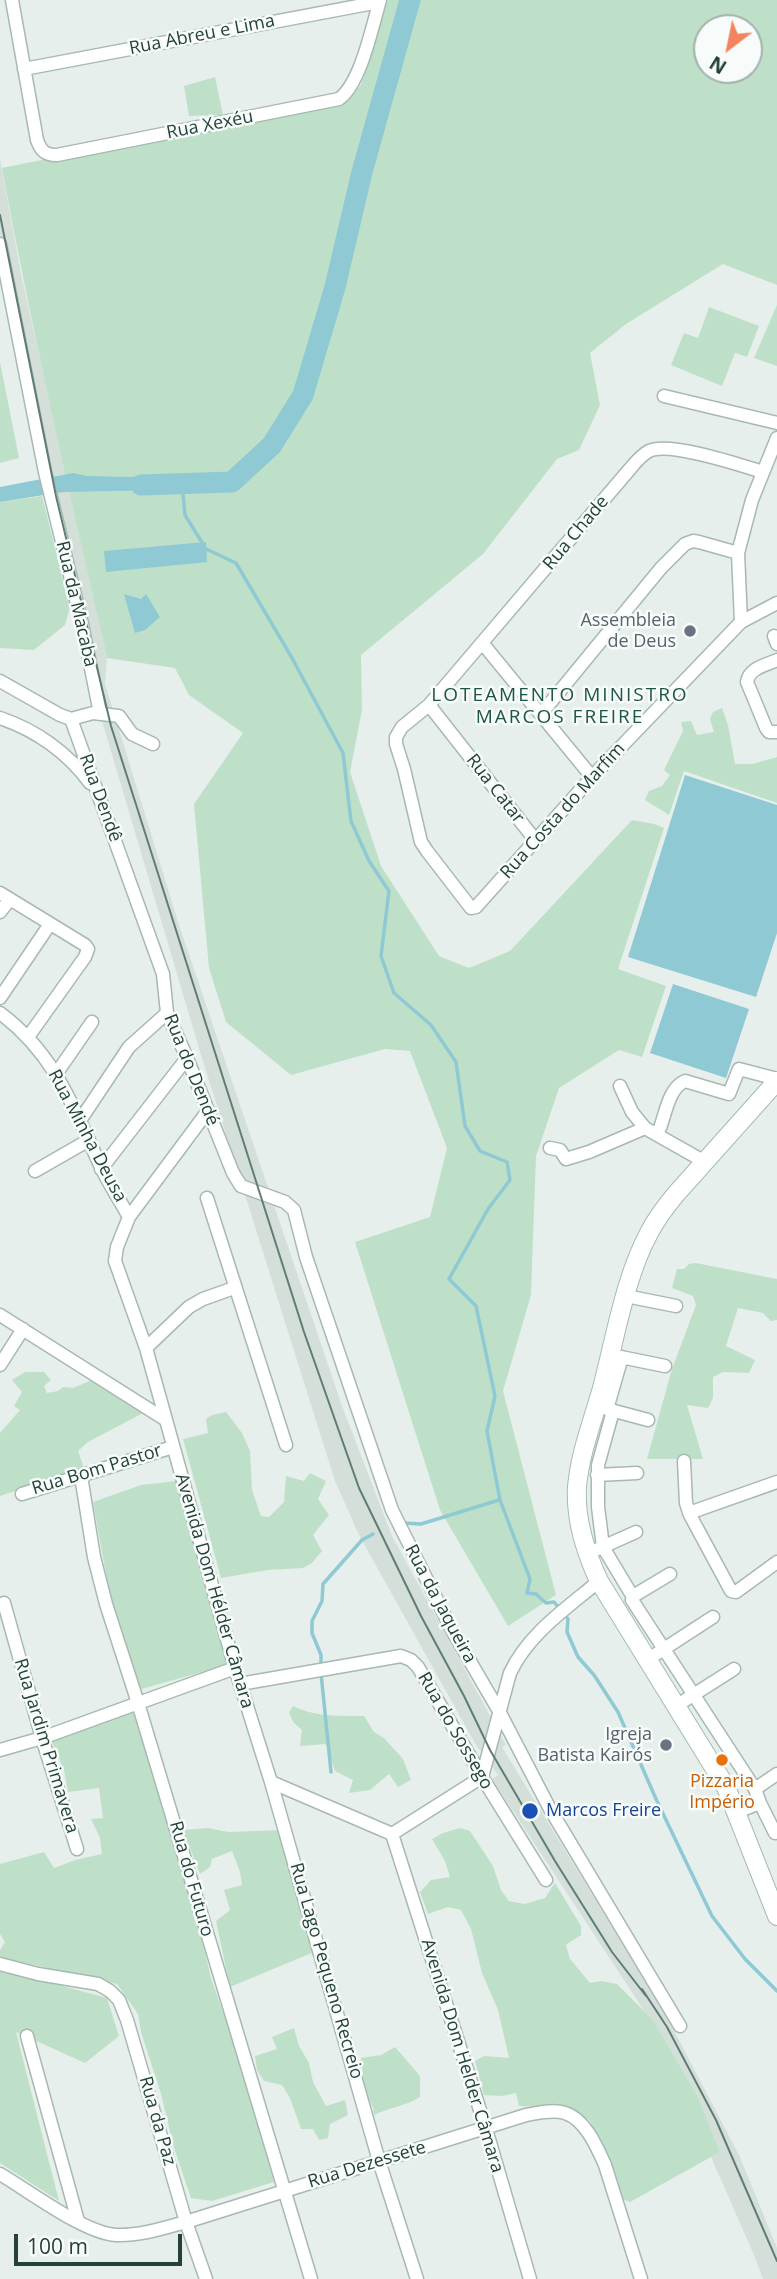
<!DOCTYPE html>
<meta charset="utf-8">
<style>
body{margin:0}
#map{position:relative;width:777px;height:2279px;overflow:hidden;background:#e6efeb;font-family:"Open Sans",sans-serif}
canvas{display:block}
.north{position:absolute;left:693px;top:14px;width:70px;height:70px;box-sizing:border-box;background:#f7fbf9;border:2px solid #a3b1ad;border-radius:50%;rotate:212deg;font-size:19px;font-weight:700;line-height:28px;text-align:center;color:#24423a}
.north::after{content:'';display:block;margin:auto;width:24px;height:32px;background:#f4845f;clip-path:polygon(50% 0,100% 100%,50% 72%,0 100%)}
.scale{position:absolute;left:14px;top:2234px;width:168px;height:32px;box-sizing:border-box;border:4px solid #24423a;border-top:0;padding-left:9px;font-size:21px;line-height:24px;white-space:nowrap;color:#24423a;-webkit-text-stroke:5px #f7fbf9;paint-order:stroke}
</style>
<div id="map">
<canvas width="777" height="2279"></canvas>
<div class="north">N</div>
<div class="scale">100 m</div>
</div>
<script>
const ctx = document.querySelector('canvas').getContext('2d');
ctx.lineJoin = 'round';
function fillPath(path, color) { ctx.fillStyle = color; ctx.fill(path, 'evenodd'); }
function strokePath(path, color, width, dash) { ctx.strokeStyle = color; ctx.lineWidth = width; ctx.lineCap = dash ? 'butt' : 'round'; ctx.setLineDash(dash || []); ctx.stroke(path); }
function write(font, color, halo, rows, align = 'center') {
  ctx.font = font + ' "Open Sans",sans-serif'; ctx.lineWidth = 5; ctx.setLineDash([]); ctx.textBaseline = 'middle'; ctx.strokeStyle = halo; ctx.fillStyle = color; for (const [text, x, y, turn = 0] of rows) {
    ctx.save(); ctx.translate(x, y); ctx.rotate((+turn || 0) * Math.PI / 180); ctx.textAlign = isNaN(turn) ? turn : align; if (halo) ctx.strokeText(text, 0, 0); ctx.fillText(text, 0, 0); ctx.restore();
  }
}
fillPath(new Path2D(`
 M0,159L21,274L107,658L105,684L179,925L342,1406L392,1536L506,1745L502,1747L668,2019L740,2157L777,2248V2279H763L754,2255L711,2157L720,2152L699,2099L654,2021L645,2012L492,1779L498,1775L476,1745L359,1535L335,1481L201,1055L102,721L35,410L0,234Z`), '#d4dfda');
fillPath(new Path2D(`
 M388,0H777V285L723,264L626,324L590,353L600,405L579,450L557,459L483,554L361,655L362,710L350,772L381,866L439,956L469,968L510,951L632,820L654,824L664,828L618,969L666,986L642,1057L619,1050L559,1088L536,1156L531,1295L503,1391L556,1595L508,1626L440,1510L355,1242L430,1217L447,1148L410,1051L385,1049L291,1075L226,1022L209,968L194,804L243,733L189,695L175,668L107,658C70,495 32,332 2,168L349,98L361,85ZM707,28H749V70H707Z
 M215,77L223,115L189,116L184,86Z
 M777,305V366L754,358Z
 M709,307L759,326L747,357L735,353L722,386L671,365L684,333L698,338Z
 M0,362L19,458L0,463Z
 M42,496L70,607L65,625L34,650L0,648V502Z
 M722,708L728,725L735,764H752L777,757V803L684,771L669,815L645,800L649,791L662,786L670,775L664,770L683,731L681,722L691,721L697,735L714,732L710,719L713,712Z
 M696,1263L777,1279V1320L771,1321L763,1313L738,1308L726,1346L755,1360L749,1373L723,1372L713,1377V1398L708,1408L687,1405L703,1459H647L672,1369L696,1305L693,1296L672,1288L677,1269H684L689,1264Z
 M25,1372H44L51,1380L44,1386L47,1393L58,1391L63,1387L73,1388L92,1380L143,1413L88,1442L78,1451L84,1468L0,1496V1433L20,1410L14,1406L22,1392L12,1380Z
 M226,1412L242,1433L250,1451L252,1490L261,1516L269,1517L284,1502L286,1476L304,1481L310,1473L326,1481L318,1499L329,1515L313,1535L322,1551L312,1563L303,1568L268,1570L221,1578L183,1439L208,1433L206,1419L212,1415Z
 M177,1481L227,1665L138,1690L109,1591L93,1502L141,1485Z
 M293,1706C314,1717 340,1716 364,1716L374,1732L384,1738L403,1759L411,1780L398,1787L389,1774L370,1790L349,1793L353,1780L335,1771L326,1744L300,1746L302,1730L294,1723L289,1713Z
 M133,1710L195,1911L211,1978L240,2060L274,2182L212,2201L191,2198L174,2148L161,2094L141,2032L138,2014L117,1984L0,1957V1950L5,1942L0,1934V1864L44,1852L54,1868L75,1860L102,1854L100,1838L91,1819L103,1818L99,1788L68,1792L64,1770L49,1735Z
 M208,1828L228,1832L285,1830L300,1908L314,1952L230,1987L216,1921L230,1910L224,1890L242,1885L240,1872L232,1851L212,1859L210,1867L200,1874L183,1830Z
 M460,1828L470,1831L493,1866L501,1890L509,1901L525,1904L545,1898L555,1883L581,1926V1935L566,1945L570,1959L590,1983L602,1981L617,1984L654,2021L699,2099L720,2152L630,2202L622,2199L613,2172L590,2121L574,2109L519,2106L516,2093L503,2096L484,2095L475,2061L484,2056L509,2058L498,2010L482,1973L471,1929L461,1910L448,1907L428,1914L420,1892L431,1880L450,1877L445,1861L432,1839L443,1833Z
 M0,1969L107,1998L119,2036L85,2063L16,2032L59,2201L0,2163Z
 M294,2028L299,2046L309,2063L313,2082L326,2106L345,2100L348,2115L330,2124L328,2138L319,2140L313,2129H301L290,2098L282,2085L264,2081L257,2070L255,2056L277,2049L272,2037Z
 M395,2047L420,2076V2097C406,2106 388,2108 374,2115L373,2108L364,2089L361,2058L381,2055Z`), '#bfe0c8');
fillPath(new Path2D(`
 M73,473L87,476L171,478L167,490L63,492L0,502V487Z
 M206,542L207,562L106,572L104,551Z
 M124,594L141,599L146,594L160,617L145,630L135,633Z
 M685,775L777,805V933L756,997L628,957Z
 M673,984L749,1009L726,1078L650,1053Z`), '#8ec9d4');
strokePath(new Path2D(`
 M182,484L185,515L206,549L236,563L292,658L343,753L351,821L369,861L389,891L381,956L394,993L431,1025L456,1062L465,1126L480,1151L507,1162L510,1180L488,1209L449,1279L476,1306L495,1396L487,1431L500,1500L530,1579L527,1593L536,1594L546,1603L554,1602L559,1608
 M403,1523L421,1524L499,1500
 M564,1614L568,1619L567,1632L578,1657L594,1675L618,1712L656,1799L712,1916L745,1959L777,1991
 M321,1666V1655L312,1633V1621L322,1601L323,1584L362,1540L373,1534
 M321,1673L331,1772`), '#8ec9d4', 3.5);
strokePath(new Path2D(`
 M141,485L232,482L272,445L303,395L335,287L362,172L410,0`), '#8ec9d4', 21);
const street = new Path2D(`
 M12,0L37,140C41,151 45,155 57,155L339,99C361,83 372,27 380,0
 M24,69L379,2
 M0,244L45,472L82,624L100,713
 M664,396L777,423
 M763,472C740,465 669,441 649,451C641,455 635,463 629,470L429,705L402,727L396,737V744L404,769L421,842L427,851L471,908L476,907L592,777L741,622L777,603
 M741,622L738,553L752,500L777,438
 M774,636L777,644
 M483,644L592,777
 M777,660C766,665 749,668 747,682L766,728L769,732H777
 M0,681L60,715L71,719
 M429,705L536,841
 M541,714L661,568L685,544L693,541L699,542L738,553
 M0,718C36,730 68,753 90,783
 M71,719L163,974L167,1013L187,1058L233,1173L241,1186L285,1202L294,1210L306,1257L392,1510L453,1632L499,1711L550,1809L680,2026
 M71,719L93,713L119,716L132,734L153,744
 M0,893L85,945L88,949L85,957L28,1037
 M0,912L10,899
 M0,998L50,924
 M0,1013C54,1053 73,1106 100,1165C108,1183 120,1200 129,1217L117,1247L115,1261L146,1348L235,1668L271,1782L392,1834
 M56,1074L92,1022
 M620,1086L632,1112L645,1128L705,1162
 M81,1119L129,1047L167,1013
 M660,1128C666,1112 669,1088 685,1081L729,1094L739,1069L777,1079
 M550,1148L560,1150L566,1159L589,1152L645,1128
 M101,1169L187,1058
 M35,1171L89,1140
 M207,1198L286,1445
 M129,1217L207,1112
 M626,1296L676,1306
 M0,1315L166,1420
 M146,1348L189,1307L203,1299L234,1288
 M611,1355L665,1366
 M0,1365L23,1329
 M607,1409L622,1357
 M607,1409L648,1420
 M613,1411L598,1465V1507L603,1547L633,1597
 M684,1461L686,1503L690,1515L731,1591L736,1592L777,1562
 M597,1475L637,1473
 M81,1476L94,1557L106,1604L138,1703L311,2279
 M22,1494L173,1447
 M689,1513L777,1482
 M598,1549L636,1532
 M670,1574L635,1595L632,1600L755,1789
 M4,1603L42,1738L77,1849
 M647,1660L713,1617
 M240,1684L401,1656L411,1660L418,1667L482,1777L546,1880
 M676,1706L734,1669
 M0,1750L42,1738L235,1668
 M482,1777L510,1673C529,1633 566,1609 599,1581
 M271,1782L379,2161L417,2279
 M760,1803L775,1833
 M737,1812L760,1803L755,1789L777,1774
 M392,1834L486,2129L530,2279
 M392,1834L482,1777
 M0,1964L38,1974L98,1984L110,1991L119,2000L127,2020L186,2222L206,2279
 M27,2036L78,2221
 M0,2174C29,2191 84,2233 116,2235C140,2236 164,2228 186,2222L526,2115C538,2113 553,2109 565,2113C585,2119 597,2147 605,2165L641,2279`);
const secondary = new Path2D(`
 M777,1081L676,1194C666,1206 656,1219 649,1233C625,1277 615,1339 602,1388C593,1420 580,1453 577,1487C575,1520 585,1551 599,1581L726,1787L777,1916`);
strokePath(street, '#a8b8b2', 15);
strokePath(secondary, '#a4bbb3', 20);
strokePath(street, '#fff', 12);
strokePath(secondary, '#fff', 18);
strokePath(new Path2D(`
 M0,215L56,496L111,726L304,1332L359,1488L421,1616L464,1696L490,1750L555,1861L612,1952L646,1996
 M642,1989L667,2027L716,2120L777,2261`), '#5f7d75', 2);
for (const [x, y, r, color] of [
 [690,631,7,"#6b7280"],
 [666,1745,7,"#6b7280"],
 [722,1760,7,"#e8710a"],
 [530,1811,9,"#1a4fb4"]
]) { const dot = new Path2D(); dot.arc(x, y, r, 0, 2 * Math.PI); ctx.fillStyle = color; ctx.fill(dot); strokePath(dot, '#f7fbf9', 2.5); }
write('18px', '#24423a', '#f7fbf9', [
 ["Rua Abreu e Lima",202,35,-11],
 ["Rua Xexéu",210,125,-11],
 ["Rua Chade",576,533,-50],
 ["Rua da Macaba",76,604,77],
 ["Rua Catar",495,789,52],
 ["Rua Dendê",100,798,70],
 ["Rua Costa do Marfim",563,811,-48],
 ["Rua do Dendé",191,1070,68],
 ["Rua Minha Deusa",87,1136,62],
 ["Rua Bom Pastor",97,1470,-17],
 ["Avenida Dom Hélder Câmara",214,1591,74],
 ["Rua da Jaqueira",440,1604,62],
 ["Rua do Sossego",455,1731,60],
 ["Rua Jardim Primavera",46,1746,73],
 ["Rua do Futuro",191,1879,74],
 ["Rua Lago Pequeno Recreio",326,1971,74],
 ["Avenida Dom Helder Câmara",462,2056,73],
 ["Rua da Paz",157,2121,74],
 ["Rua Dezessete",367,2165,-17]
]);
write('18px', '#5b616d', '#f7fbf9', [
 ["Assembleia",676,621],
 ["de Deus",676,642],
 ["Igreja",652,1735],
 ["Batista Kairós",652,1756]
], 'right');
write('18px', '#c56008', '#f7fbf9', [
 ["Pizzaria",722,1782],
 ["Império",722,1803]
]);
write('18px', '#164399', '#f7fbf9', [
 ["Marcos Freire",546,1811]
], 'left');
ctx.letterSpacing = '2px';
write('19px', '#1f5548', '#f7fbf9', [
 ["LOTEAMENTO MINISTRO",560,696],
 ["MARCOS FREIRE",560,718]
]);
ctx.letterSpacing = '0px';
</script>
